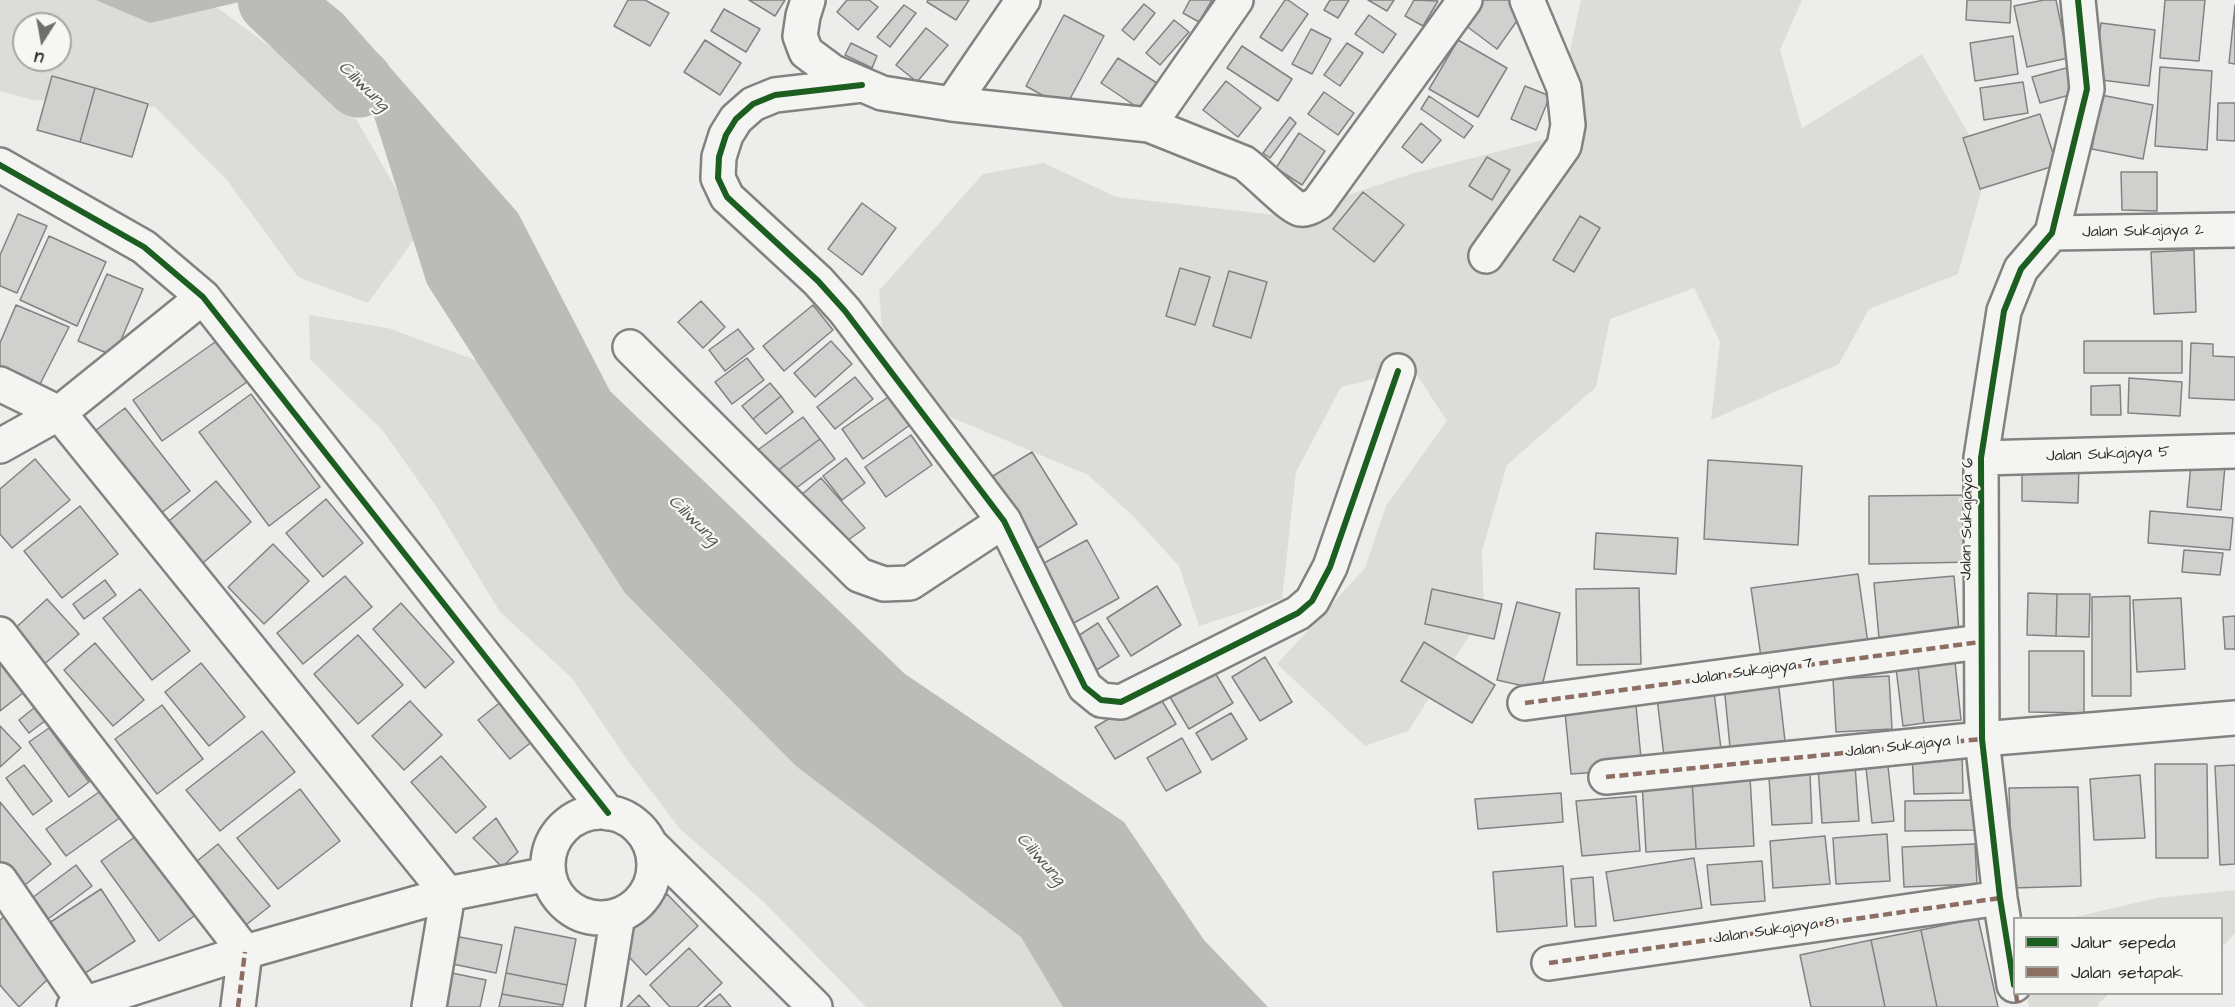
<!DOCTYPE html>
<html>
<head>
<meta charset="utf-8">
<style>
  body { margin:0 }
  #map { position:relative; width:2235px; height:1007px; overflow:hidden; background:#ededeb; font-family:"Architects Daughter",sans-serif }
  canvas { display:block }
  .legend { position:absolute; left:2013px; top:917px; width:210px; height:78px; box-sizing:border-box; background:#f6f6f2; border:2px solid #a5a5a2; margin:0; padding:8px 10px; list-style:none; font-size:18px; color:#2b2b2b }
  .legend li { display:flex; align-items:center; gap:12px; height:30px }
  .legend b { width:30px; border:2px solid #a5a5a2 }
  .north { position:absolute; left:12px; top:12px; width:60px; height:60px; box-sizing:border-box; background:#f6f6f2; border:2px solid #a5a5a2; border-radius:50%; rotate:191deg; font-size:16px; font-weight:700; line-height:24px; text-align:center; color:#2b2b2b }
  .north::after { content:''; display:block; margin:auto; width:21px; height:27px; background:#6f6f6e; clip-path:polygon(50% 0,100% 100%,50% 72%,0 100%) }
</style>
</head>
<body>
<div id="map">
<canvas width="2235" height="1007"></canvas>
<ul class="legend">
<li><b style="height:8px;background:#1b5e20"></b>Jalur sepeda</li>
<li><b style="height:8px;background:#8d6e63"></b>Jalan setapak</li>
</ul>
<div class="north">U</div>
</div>
<script>
const ctx = document.querySelector('canvas').getContext('2d');
ctx.lineJoin = 'round';
function fill(path, color) {
  ctx.fillStyle = color;
  ctx.fill(path, 'evenodd');
}
function stroke(path, color, width, dash) {
  ctx.strokeStyle = color;
  ctx.lineWidth = width;
  ctx.lineCap = dash ? 'butt' : 'round';
  ctx.setLineDash(dash || []);
  ctx.stroke(path);
}
function write(font, color, halo, rows, align = 'center') {
  ctx.font = font + ' "Architects Daughter",sans-serif';
  ctx.lineWidth = 4.5;
  ctx.setLineDash([]);
  ctx.textBaseline = 'middle';
  ctx.strokeStyle = halo;
  ctx.fillStyle = color;
  for (const [text, x, y, turn = 0] of rows) {
    ctx.save();
    ctx.translate(x, y);
    ctx.rotate((+turn || 0) * Math.PI / 180);
    ctx.textAlign = isNaN(turn) ? turn : align;
    if (halo) ctx.strokeText(text, 0, 0);
    ctx.fillText(text, 0, 0);
    ctx.restore();
  }
}
fill(new Path2D(`
  M0 0H169L219 9 347 103 420 231 368 303 298 277 227 180 155 107 32 100 0 91ZM24 24H60V60H24Z
  M1581 0H1802L1780 50 1802 128 1922 54 1988 167 1958 274 1869 309 1839 364 1711 420 1720 342 1694 288 1610 319 1596 387 1507 465 1482 551 1484 613 1408 731 1365 746 1277 664 1365 568 1386 506 1447 421 1413 369 1341 387 1296 472 1282 599 1199 626 1179 566 1133 516 1088 475 946 415 886 374 879 291 983 174 1044 163 1116 197 1285 216 1414 173 1551 138Z
  M309 315 388 328 505 371 1123 1007H866L765 903 680 829 626 758 572 678 500 612 434 503 383 431 310 359Z
  M2235 890V933L2225 944 2222 945V918H2070L2157 898Z
  M2027 994H2109L2099 1003V1007H2029Z`), '#dcdcd9');
fill(new Path2D(`
  M96 0H248L150 23Z
  M322 0H326L343 14 518 213 610 391 905 674 1124 822 1204 940 1268 1007H1063L1021 937 796 766 625 593 427 284 373 113 274 27Z`), '#bbbbb9');
stroke(new Path2D(`
  M272 0 359 83`), '#bbbbb9', 69);
const building = new Path2D(`
  M628 0H645L669 13 650 46 614 26Z
  M749 0H785L775 16Z
  M847 0H869L878 7 858 30 837 12Z
  M928 0H969L956 20 927 2Z
  M1190 0H1212L1199 22 1183 13Z
  M1285 0H1288L1308 14 1282 51 1260 37Z
  M1330 0H1349L1338 18 1324 10Z
  M1368 0H1394L1387 11Z
  M1414 0 1438 1 1423 26 1405 16Z
  M1483 0H1509L1524 11 1497 49 1465 25Z
  M1967 0H2011L2010 23 1966 20Z
  M2044 0H2056L2068 58 2027 67 2014 6Z
  M2165 0H2205L2199 61 2160 58Z
  M1144 4 1155 13 1134 40 1122 30Z
  M904 5 916 13 890 47 877 37Z
  M2235 5V64L2229 63Z
  M724 9 760 29 746 52 711 31Z
  M1064 15 1104 36 1065 108 1026 86Z
  M1369 15 1396 34 1383 53 1355 34Z
  M1174 20 1189 32 1160 65 1146 53Z
  M2101 23 2155 30 2149 86 2094 79Z
  M926 28 948 45 917 82 896 65Z
  M1311 29 1331 39 1312 74 1292 64Z
  M2013 36 2018 74 1975 81 1970 43Z
  M705 40 741 63 720 95 684 72Z
  M1458 40 1507 68 1478 117 1429 89Z
  M851 43 877 56 872 68 845 55Z
  M1347 43 1363 53 1340 86 1324 75Z
  M1242 46 1292 79 1278 101 1227 68Z
  M1118 58 1160 85 1143 111 1101 83Z
  M2074 66 2081 92 2040 103 2032 77Z
  M2160 67 2212 71 2207 150 2155 146Z
  M52 76 95 88 80 142 37 130Z
  M1226 81 1261 108 1238 137 1203 110Z
  M2023 82 2028 113 1984 120 1980 88Z
  M1525 86 1550 96 1536 130 1511 119Z
  M95 88 148 104 132 157 80 142Z
  M1324 92 1354 113 1338 135 1308 114Z
  M2101 95 2153 105 2143 159 2092 149Z
  M1429 96 1473 126 1464 138 1421 109Z
  M2218 103H2235V141L2217 140Z
  M2040 114 2057 165 1980 189 1963 138Z
  M1290 117 1296 123 1270 158 1263 153Z
  M1421 123 1441 140 1422 163 1402 147Z
  M1299 133 1325 151 1302 185 1276 168Z
  M1487 157 1510 170 1492 200 1469 186Z
  M2121 172H2157V211L2122 210Z
  M1363 192 1404 225 1374 262 1333 229Z
  M862 203 896 228 862 275 828 249Z
  M18 214 47 226 17 293 0 286V255Z
  M1580 216 1600 228 1574 272 1553 260Z
  M49 236 106 262 77 326 20 300Z
  M2194 250 2196 312 2154 314 2151 252Z
  M1180 268 1210 277 1195 325 1166 316Z
  M1229 271 1267 282 1251 338 1213 326Z
  M107 274 143 289 114 356 78 341Z
  M701 301 725 327 703 348 678 322Z
  M16 305 69 327 37 390 0 374V343Z
  M813 305 833 330 784 371 763 346Z
  M738 329 754 349 725 371 709 350Z
  M218 340 247 382 162 441 133 400Z
  M831 341 852 364 815 397 794 373Z
  M2084 341H2182V373H2084Z
  M2191 343 2213 344V356L2235 357V400L2189 398Z
  M747 358 764 380 732 404 715 382Z
  M855 377 873 399 835 429 817 407Z
  M2129 378 2182 382 2180 416 2128 413Z
  M770 383 781 396 753 419 742 406Z
  M2120 385 2121 415H2091V386Z
  M894 393 914 422 863 459 842 429Z
  M251 394 320 487 269 526 199 432Z
  M781 396 793 412 766 434 753 419Z
  M125 408 190 491 156 517 91 434Z
  M803 417 820 439 772 475 755 452Z
  M911 435 932 465 886 497 865 467Z
  M820 439 835 459 787 495 772 475Z
  M1032 452 1077 524 1038 548 993 476Z
  M846 458 865 483 842 500 823 476Z
  M35 459 70 500 12 548 0 534V489Z
  M1708 460 1802 466 1798 545 1704 539Z
  M2022 463 2079 464 2078 503 2022 501Z
  M2191 463 2225 466 2221 510 2187 507Z
  M821 478 865 528 837 548 792 503Z
  M216 481 251 522 197 568 162 527Z
  M1974 495 1975 562 1869 564V496Z
  M326 499 363 543 323 577 286 533Z
  M80 506 118 554 62 598 24 551Z
  M2150 511 2233 518 2230 550 2148 543Z
  M1596 533 1678 538 1676 574 1594 569Z
  M1087 540 1119 598 1063 629 1031 570Z
  M273 544 309 581 264 624 228 587Z
  M2184 550 2223 553 2220 575 2182 572Z
  M1858 574 1868 643 1761 657 1751 588Z
  M345 576 372 607 303 664 277 633Z
  M1954 576 1959 631 1879 638 1874 583Z
  M105 580 116 595 84 619 73 604Z
  M1157 586 1181 625 1131 656 1107 618Z
  M1639 588 1641 664 1577 665 1576 589Z
  M140 589 190 651 152 680 103 618Z
  M1432 589 1502 604 1494 639 1425 624Z
  M2028 593 2057 594 2056 636 2027 635Z
  M2057 594H2090L2089 637 2056 636Z
  M2130 596 2131 696H2092V597Z
  M2181 598 2185 669 2137 672 2133 600Z
  M47 599 79 634 41 667 10 633Z
  M1517 602 1560 613 1541 690 1497 680Z
  M401 603 454 662 425 688 373 629Z
  M2235 616V650V649H2225L2223 617Z
  M1098 623 1119 656 1087 676 1067 643Z
  M358 635 403 685 358 724 314 674Z
  M1424 642 1495 685 1472 723 1401 681Z
  M95 643 144 700 113 726 64 670Z
  M2029 651H2084V713L2029 712Z
  M0 656 27 690 0 711Z
  M1265 657 1292 702 1260 721 1232 677Z
  M1208 661 1233 703 1189 729 1164 687Z
  M1955 662 1961 720 1924 723 1918 666Z
  M201 663 245 717 209 746 165 692Z
  M1918 666 1924 723 1903 726 1896 668Z
  M1889 676 1892 729 1836 732 1833 679Z
  M1778 680 1785 741 1730 747 1724 685Z
  M1713 684 1721 749 1664 756 1656 690Z
  M1156 691 1176 724 1115 759 1095 727Z
  M1635 695 1642 769 1571 774 1564 702Z
  M507 697 538 737 510 759 478 720Z
  M410 701 442 735 404 770 372 736Z
  M39 704 50 717 29 733 19 720Z
  M162 705 203 759 157 794 115 739Z
  M1231 713 1247 739 1212 760 1196 733Z
  M0 726 21 748 0 767Z
  M49 728 89 782 69 797 29 742Z
  M262 731 295 772 220 831 186 790Z
  M1182 738 1201 772 1166 791 1147 758Z
  M1962 752 1963 793 1914 794 1912 753Z
  M441 756 486 807 456 833 411 782Z
  M2155 764H2207L2208 858H2156Z
  M24 765 52 801 33 815 6 778Z
  M1855 765 1859 821 1822 823 1818 767Z
  M2235 765V864L2220 865 2215 766Z
  M1888 766 1894 821 1872 823 1866 768Z
  M1810 774 1812 823 1772 825 1769 777Z
  M2140 775 2145 838 2094 840 2090 779Z
  M1750 777 1754 846 1696 849 1692 780Z
  M1692 780 1696 849 1646 852 1642 782Z
  M2078 787 2081 886 2012 888 2009 788Z
  M300 789 340 841 278 889 237 838Z
  M102 790 121 817 66 856 46 829Z
  M1561 793 1563 822 1478 829 1475 799Z
  M1636 796 1640 851 1582 856 1576 801Z
  M1974 800V830L1905 831V801Z
  M0 802 51 864 20 889 0 864Z
  M496 818 518 852 502 867 473 838Z
  M139 834 197 914 159 941 101 861Z
  M1887 834 1890 881 1836 884 1833 838Z
  M1825 836 1830 884 1773 888 1770 841Z
  M218 844 270 906 242 928 191 866Z
  M1975 844 1977 884 1904 887 1902 847Z
  M1694 858 1702 908 1614 921 1606 872Z
  M1762 861 1765 901 1711 905 1707 865Z
  M76 865 92 886 48 919 32 898Z
  M1563 866 1567 926 1497 932 1493 872Z
  M1593 877 1596 926 1575 927 1571 879Z
  M101 889 135 941 79 977 46 925Z
  M667 894 698 926 646 975 615 942Z
  M7 914 50 977 19 1007 0 985V920Z
  M1978 918 1998 1007H1937L1921 930Z
  M515 927 576 939 567 985 506 973Z
  M1921 930 1937 1007H1885L1871 940Z
  M449 935 502 945 496 973 443 962Z
  M1871 940 1885 1007H1811L1800 955Z
  M689 948 722 983 697 1007H670L650 985Z
  M442 971 486 980 480 1007H434Z
  M506 973 567 985 563 1005 502 994Z
  M502 994 563 1005 562 1007H499Z
  M720 994 731 1007H704Z
  M639 995 650 1007H627Z`);
fill(building, '#d0d0cf');
stroke(building, '#828281', 1.5);
const minor = new Path2D(`
  M808 0 803 16 800 36 806 52 833 72 882 93 952 104 1149 125 1244 163C1256 171 1290 207 1300 209 1307 210 1313 206 1318 203L1465 0
  M862 85 775 95 753 104 736 119 726 135 719 157 718 178 727 197 818 281 845 311 1004 521 1085 687 1101 700 1121 702 1298 613 1312 601 1330 567 1398 371
  M952 104 1023 0
  M1149 125 1236 0
  M0 165 144 247 203 297 608 813
  M2052 233 2235 230
  M1486 256 1564 146 1568 125 1564 88 1527 0
  M630 347 859 575 884 584 910 583 1004 521
  M0 384 59 413 448 894 429 1007
  M0 446 59 413 203 297
  M1981 458 2235 451
  M0 634 245 952 238 1007
  M1525 703 1980 642
  M1606 777 1982 739 2235 718
  M548 865a53 53 0 1 1 106 0a53 53 0 1 1-106 0Z
  M650 844 815 1007
  M0 880 85 1004
  M1549 963 2000 898
  M2014 985 2000 898 1982 739 1981 458 2004 311 2021 269 2052 233 2087 89 2078 0
  M74 1007 245 952 448 894 548 874
  M603 1007 618 915`);
stroke(minor, '#828281', 38);
stroke(minor, '#f4f4f2', 33);
stroke(new Path2D(`
  M1525 703 1980 642
  M1606 777 1982 739
  M1549 963 2000 898
  M2016 994 2018 1007
  M238 1007 245 952`), '#8d6e63', 4.5, [9, 4.5]);
stroke(new Path2D(`
  M862 85 775 95 753 104 736 119 726 135 719 157 718 178 727 197 818 281 845 311 1004 521 1085 687 1101 700 1121 702 1298 613 1312 601 1330 567 1398 371
  M0 165 144 247 203 297 608 813
  M2014 985 2000 898 1982 739 1981 458 2004 311 2021 269 2052 233 2087 89 2078 0`), '#1b5e20', 6);
write('16px', '#2b2b2b', '#f6f6f2', [
  ["Jalan Sukajaya 2",2143,232,-1],
  ["Jalan Sukajaya 5",2108,455,-2],
  ["Jalan Sukajaya 6",1968,519,-89],
  ["Jalan Sukajaya 7",1752,672,-8],
  ["Jalan Sukajaya 1",1902,747,-6],
  ["Jalan Sukajaya 8",1774,931,-8]
]);
write('italic 18px', '#565655', '#f6f6f2', [
  ["Ciliwung",363,87,44],
  ["Ciliwung",693,521,44],
  ["Ciliwung",1040,860,48]
]);
</script>
</body>
</html>
